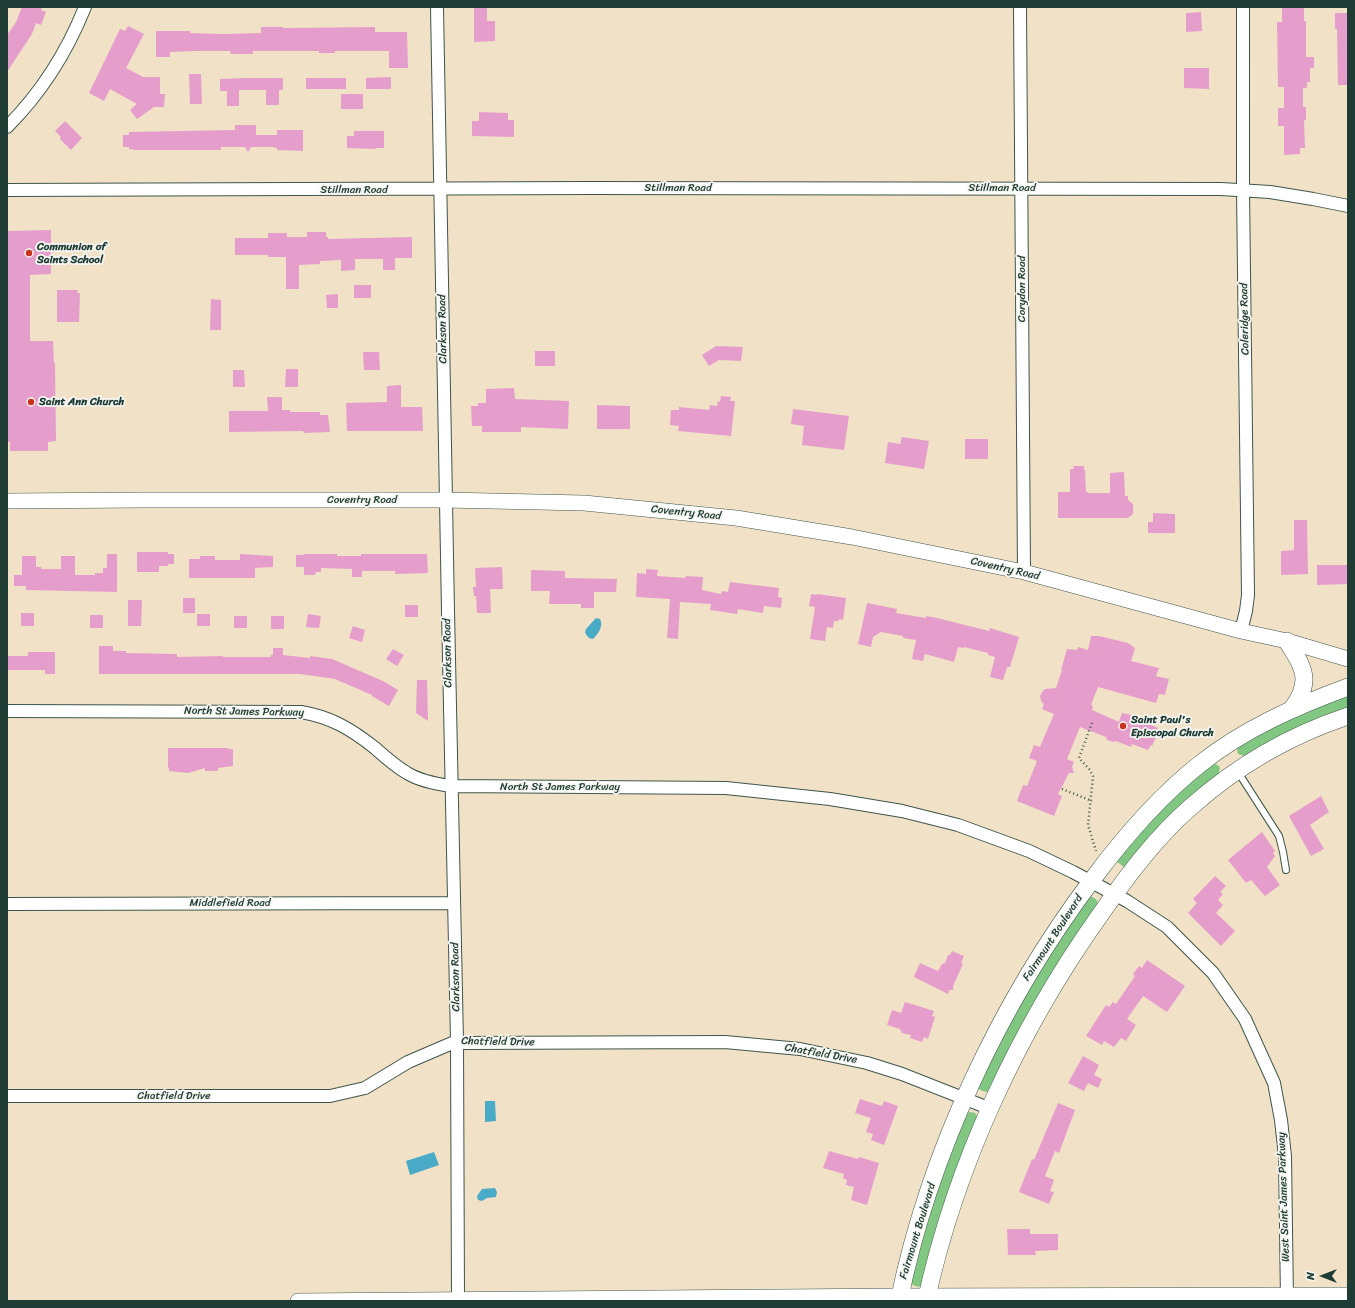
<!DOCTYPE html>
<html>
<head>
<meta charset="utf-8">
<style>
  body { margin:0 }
  #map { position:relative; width:1355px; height:1308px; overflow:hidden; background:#f1e1c6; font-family:Sriracha,sans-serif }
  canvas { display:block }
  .frame { position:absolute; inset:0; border:8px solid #1f3d34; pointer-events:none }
  .north { position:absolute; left:1303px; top:1256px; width:40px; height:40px; -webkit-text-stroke:3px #f6f6f2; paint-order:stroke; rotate:270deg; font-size:11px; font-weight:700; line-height:16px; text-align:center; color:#1f3d34 }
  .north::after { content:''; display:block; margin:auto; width:14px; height:18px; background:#1f3d34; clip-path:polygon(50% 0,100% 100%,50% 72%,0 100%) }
</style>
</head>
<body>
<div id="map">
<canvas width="1355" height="1308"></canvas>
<div class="frame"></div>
<div class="north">N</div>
</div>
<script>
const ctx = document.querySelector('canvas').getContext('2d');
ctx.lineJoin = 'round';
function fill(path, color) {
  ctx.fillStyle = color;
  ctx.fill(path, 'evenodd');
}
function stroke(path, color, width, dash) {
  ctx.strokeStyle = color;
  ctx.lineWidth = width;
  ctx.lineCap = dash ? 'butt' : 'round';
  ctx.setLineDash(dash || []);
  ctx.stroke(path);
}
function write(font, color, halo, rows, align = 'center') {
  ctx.font = font + ' Sriracha,sans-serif';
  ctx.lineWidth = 3.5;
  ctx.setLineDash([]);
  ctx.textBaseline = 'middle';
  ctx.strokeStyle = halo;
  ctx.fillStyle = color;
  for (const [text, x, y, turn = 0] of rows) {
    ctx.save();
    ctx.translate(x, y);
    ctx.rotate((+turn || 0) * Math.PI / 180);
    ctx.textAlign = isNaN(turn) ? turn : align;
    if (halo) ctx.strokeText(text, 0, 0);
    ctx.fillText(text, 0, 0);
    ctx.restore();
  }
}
fill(new Path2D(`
  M1348 695V709L1245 756 1238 754 1237 750 1239 746 1259 733Z
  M1216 764 1220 767 1218 776 1125 868 1115 860 1175 793 1211 765Z
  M1090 896 1096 899 1098 903 1097 907 991 1089 987 1092 982 1091 979 1089V1085L1034 977Z
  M970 1112 975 1113 978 1117 924 1283 919 1287 913 1285 910 1283 921 1237 965 1114Z`), '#81c781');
fill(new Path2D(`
  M596 618 600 619C604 626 598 634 593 639L589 638 585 633 586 629Z
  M485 1101H495L496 1121 485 1122Z
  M434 1152 439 1165 410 1175 406 1161Z
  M495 1188 497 1192 496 1197 487 1198 482 1201 478 1200 477 1196 482 1189Z`), '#4aabc9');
fill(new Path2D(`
  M22 7H42L41 10 46 12 41 25 36 23 32 34 7 72V35L16 22Z
  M474 7H487V21H495V41L474 42Z
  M1282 7H1304V21H1306V57H1314V68H1310V82H1307V88H1303V107H1306V120H1304L1305 148H1300V154L1284 155V126H1278V108H1284V87H1278L1277 22H1282Z
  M1201 12 1202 31 1186 32V13Z
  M1335 13H1348V85H1338L1337 29H1335Z
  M128 26 144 34 126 68 143 77H160V94H165L164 107H154L137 119 130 110 137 104 110 89 104 101 89 93 120 29 125 31Z
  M261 27H283V28L375 27V32H407L408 68H389V51H335V53H319V51H253V54H231L230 51H195L170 52V57H156V31H190V33L223 34 261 33Z
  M1184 68H1209V89L1184 88Z
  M189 74H201L202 104H190Z
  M391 77V89H366V78Z
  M247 78H283V90H279V105H266V90H239V106H227V91H220V79Z
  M306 78H346V89H306Z
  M341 94H363V109H341Z
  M479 112 508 113V120H514V137L472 136V121H479Z
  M65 121 82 138 71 150 60 139 61 137 55 131Z
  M235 125H256V135H277V130H303V151L277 150V148L272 147H251L248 152 245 147H221V150H135L129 149V147H123V135H129V132L235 130Z
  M354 131H384V148H376V149L347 148V136H354Z
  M51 230V274L30 275V341H53L54 363H55L56 441 48 442V451H10V442H7V231Z
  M307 232H326V237H328V239L412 237V258H395V270H383V259H355V270L341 271V260L320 261V264L299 265V289H286V257H268V255H235V238H268V233H287V237H307Z
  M354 285H371V298H354Z
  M57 290H78L77 293H80L79 322H57Z
  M338 294V308H327L326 295Z
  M211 299 221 300V330H210Z
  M716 346 743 347 741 361 719 360 709 366 702 355Z
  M535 351H555V366H535Z
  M363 352H379L380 370H364Z
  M286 369H298V387H285Z
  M233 370H244L245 387H233Z
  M401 385V407H422L423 431H347L346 403 387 402V386Z
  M514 388 515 399 569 401 568 429 521 427V432H482V426H472L471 406H478V403H486V389Z
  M721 396 731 397 730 401H735L731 436 678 431 679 426 670 425 671 410H679V407L709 410 710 405 717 406 718 401 720 402Z
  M267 397H282V410H290V412H320V415H328L330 432 304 433 303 431 229 432V411H268Z
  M597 405 630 406V429H597Z
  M793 409 849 416 844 450 802 445 804 426 791 424Z
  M902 437 929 441 924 469 885 463 888 442 900 444Z
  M965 439H988V459H965Z
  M1073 466H1084V470H1085L1086 492H1088V493H1110V473L1124 472 1125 496H1128V500L1133 504V514L1128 518H1058V492H1070V469H1074Z
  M1153 513 1175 514V533H1148V522H1153Z
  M1294 520H1307L1308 574 1281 575V551L1294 550Z
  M137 552H168V554H174V564H168V566H159V572H137Z
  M107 554H117V592L26 590V586H14V575H22V556H36V567H41V569H61V556H75V575H95V573H103V568H107Z
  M240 554 273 556V567L255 568V578H189V559H200V556H215V560H240Z
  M304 554H337V556H361V554H427L428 573 395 574V571H362V577H352V569L321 568V572H316L315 575H304V567H296V555H304Z
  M1317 565H1348V584L1317 585Z
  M502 567 503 589H490L491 613H477L476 596H474L473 587H476L475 568Z
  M646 569 658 570 657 576 685 578 686 576 703 577 702 590 721 594 722 591 728 592 730 582 779 588 778 597 782 598 781 608 764 606 763 613 738 609 737 614 710 610 711 604 680 602 678 639 667 638 670 599 636 597 637 573 646 574Z
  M531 570 565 571V578L617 579 616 592H594V608H581V604H549L550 591H531Z
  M811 594 817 595V594L846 598 843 620 839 619V621H834L833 628 827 627 825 641 810 639 815 607 809 606Z
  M183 598H195V613H183Z
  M128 600H142L141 626H128Z
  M867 603 897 609 896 613 926 618V616L937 618 989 631 990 628 1019 637 1010 667H1007L1003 680 990 677 995 657 988 655V653L964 647 963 648 958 647 954 662 925 654 923 661 912 659 916 640 903 638V636L881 632 873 637 871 647 858 644Z
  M405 605H418V617H405Z
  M21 613H34V626H21Z
  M197 614H210V626H197Z
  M308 614 321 616 319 628 306 627Z
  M90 615H103V628H90Z
  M234 616H247V628H234Z
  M271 616H284V629H271Z
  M353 626 365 630 362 642 349 638Z
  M1091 636H1099L1128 643 1135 648 1131 661 1159 668 1156 676 1169 679 1165 695 1159 694 1156 703 1098 687 1091 705 1093 706 1092 710 1119 722 1122 713 1150 719 1149 724 1158 728 1155 735H1157L1152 746 1151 745 1148 750 1132 744 1131 747 1116 741 1114 742 1107 740 1106 737 1080 727 1067 759 1074 762 1072 767 1074 773H1069L1058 794 1062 796 1054 816 1017 801 1023 785 1027 786 1037 761 1029 758 1034 745 1040 747 1054 714 1042 709 1044 704 1041 701 1040 696 1042 692 1045 689 1056 688 1062 670H1061L1067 649 1077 650 1078 647 1088 650Z
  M99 646H113V651H126V653L177 654V657L223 656V657H271V655H273V648H283V655L310 658V656L332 659 383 681 398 690 389 706 372 696V695L335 679 300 674H99Z
  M393 649 404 655 397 666 386 659Z
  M28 652H55V674H45V670H7V656H28Z
  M417 680H427L428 721 416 713Z
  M168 748H228V749H233V766L218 768V771H205V768L188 773 169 771V768L168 767Z
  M1321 796 1329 812 1310 825 1324 849 1311 856 1289 816Z
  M1262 832 1275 851 1273 853 1275 856 1267 867 1280 885 1265 896 1251 880 1246 883 1228 860Z
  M1215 876 1226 886 1220 892 1223 894 1218 900 1223 905 1216 913 1235 931 1221 946 1188 913 1197 903 1193 899Z
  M952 951 964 956 961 963 963 964 953 986V990H949L948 994 914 977 915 974 920 963 938 971 942 964 945 963 948 955H950Z
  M1147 960 1185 986 1167 1012 1143 996 1127 1019 1136 1025 1126 1041 1121 1038 1114 1047 1104 1041 1102 1045 1086 1036 1106 1005 1109 1007 1113 1002 1116 1004 1135 976 1133 974 1139 966 1142 968Z
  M905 1002 934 1011 932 1016 935 1017 928 1039 924 1037 922 1042 910 1038 911 1035 902 1033 900 1029 887 1025 892 1010 901 1013Z
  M1083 1056 1099 1065 1094 1075 1102 1079 1098 1088 1088 1083 1084 1091 1068 1083Z
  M860 1099 882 1106 884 1101 898 1106 884 1145 871 1140 873 1134 866 1132 871 1118 855 1113Z
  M1058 1103 1075 1110 1059 1153 1055 1151 1045 1176 1054 1180 1050 1191 1054 1192 1049 1204 1019 1192 1032 1159 1034 1160Z
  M829 1151 858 1159 859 1157 879 1163 867 1205 851 1200 854 1187 846 1185 847 1180 843 1178 844 1174 823 1168Z
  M1007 1229H1030V1234H1058V1250L1035 1251 1036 1255H1008Z`), '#e59ecc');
const service = new Path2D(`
  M1238 772 1279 836 1283 852 1286 870`);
const minor = new Path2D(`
  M437 7 448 611 457 1041 458 1300
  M1020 7 1024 572
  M7 127C42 92 67 52 85 7
  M7 190 588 188 1221 189 1270 192 1313 199 1348 206
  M1241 631 1246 611 1248 595 1243 190V7
  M7 711 301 712C331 717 351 729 375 748 385 757 395 766 407 773 420 781 436 784 451 786L726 788 830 799 902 811 958 825 1029 851 1073 872 1127 901 1167 927 1213 973 1245 1019 1274 1083 1281 1120 1285 1156 1287 1301
  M7 904 454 903
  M7 1096H330L365 1088 408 1062 457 1041 461 1043 725 1042 800 1049 867 1063 902 1074 991 1109`);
const tertiary = new Path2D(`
  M7 501 143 500H445L584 503 736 518 852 537 1024 572 1241 631 1287 641 1348 659
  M298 1301 900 1296 1348 1295`);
const secondary = new Path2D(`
  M1287 641C1304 668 1313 682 1291 710
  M899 1301C929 1153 1001 1001 1092 880 1124 837 1158 797 1200 764 1244 729 1296 706 1348 687
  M926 1301C956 1164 1019 1029 1100 915 1127 876 1156 837 1192 806 1237 766 1291 735 1348 716`);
stroke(service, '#3e564a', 8);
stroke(minor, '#3e564a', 14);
stroke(tertiary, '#3e564a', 16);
stroke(secondary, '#3e564a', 18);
stroke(new Path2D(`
  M1092 723 1079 758 1089 769 1093 776 1088 825 1096 851
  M1062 789 1092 801`), '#3e564a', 2.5, [1, 3]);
stroke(service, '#fff', 6);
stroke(minor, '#fff', 12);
stroke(tertiary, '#fff', 15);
stroke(secondary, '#fff', 17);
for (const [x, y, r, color] of [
  [29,253,4,"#c8321e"],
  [31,402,4,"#c8321e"],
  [1123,726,4,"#c8321e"]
]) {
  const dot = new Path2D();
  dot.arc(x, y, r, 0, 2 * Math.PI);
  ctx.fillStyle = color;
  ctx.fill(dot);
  stroke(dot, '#f6f6f2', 1.5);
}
write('11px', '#1f3d34', '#f6f6f2', [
  ["Stillman Road",678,188],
  ["Stillman Road",1002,188],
  ["Stillman Road",354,190],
  ["Corydon Road",1022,289,-90],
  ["Coleridge Road",1245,319,-91],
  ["Clarkson Road",443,329,-91],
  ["Coventry Road",362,500],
  ["Coventry Road",686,513,6],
  ["Coventry Road",1005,569,13],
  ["Clarkson Road",448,653,-91],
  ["North St James Parkway",244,712,1],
  ["North St James Parkway",560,787],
  ["Middlefield Road",230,903],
  ["Fairmount Boulevard",1053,938,-57],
  ["Clarkson Road",456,977,-91],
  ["Chatfield Drive",498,1042,1],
  ["Chatfield Drive",821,1054,10],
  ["Chatfield Drive",174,1096],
  ["West Saint James Parkway",1284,1197,-92],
  ["Fairmount Boulevard",918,1231,-73]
]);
write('bold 11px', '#1f3d34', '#f6f6f2', [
  ["Communion of",37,247],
  ["Saints School",37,260],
  ["Saint Ann Church",39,402],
  ["Saint Paul's",1131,720],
  ["Episcopal Church",1131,733]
], 'left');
</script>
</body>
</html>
